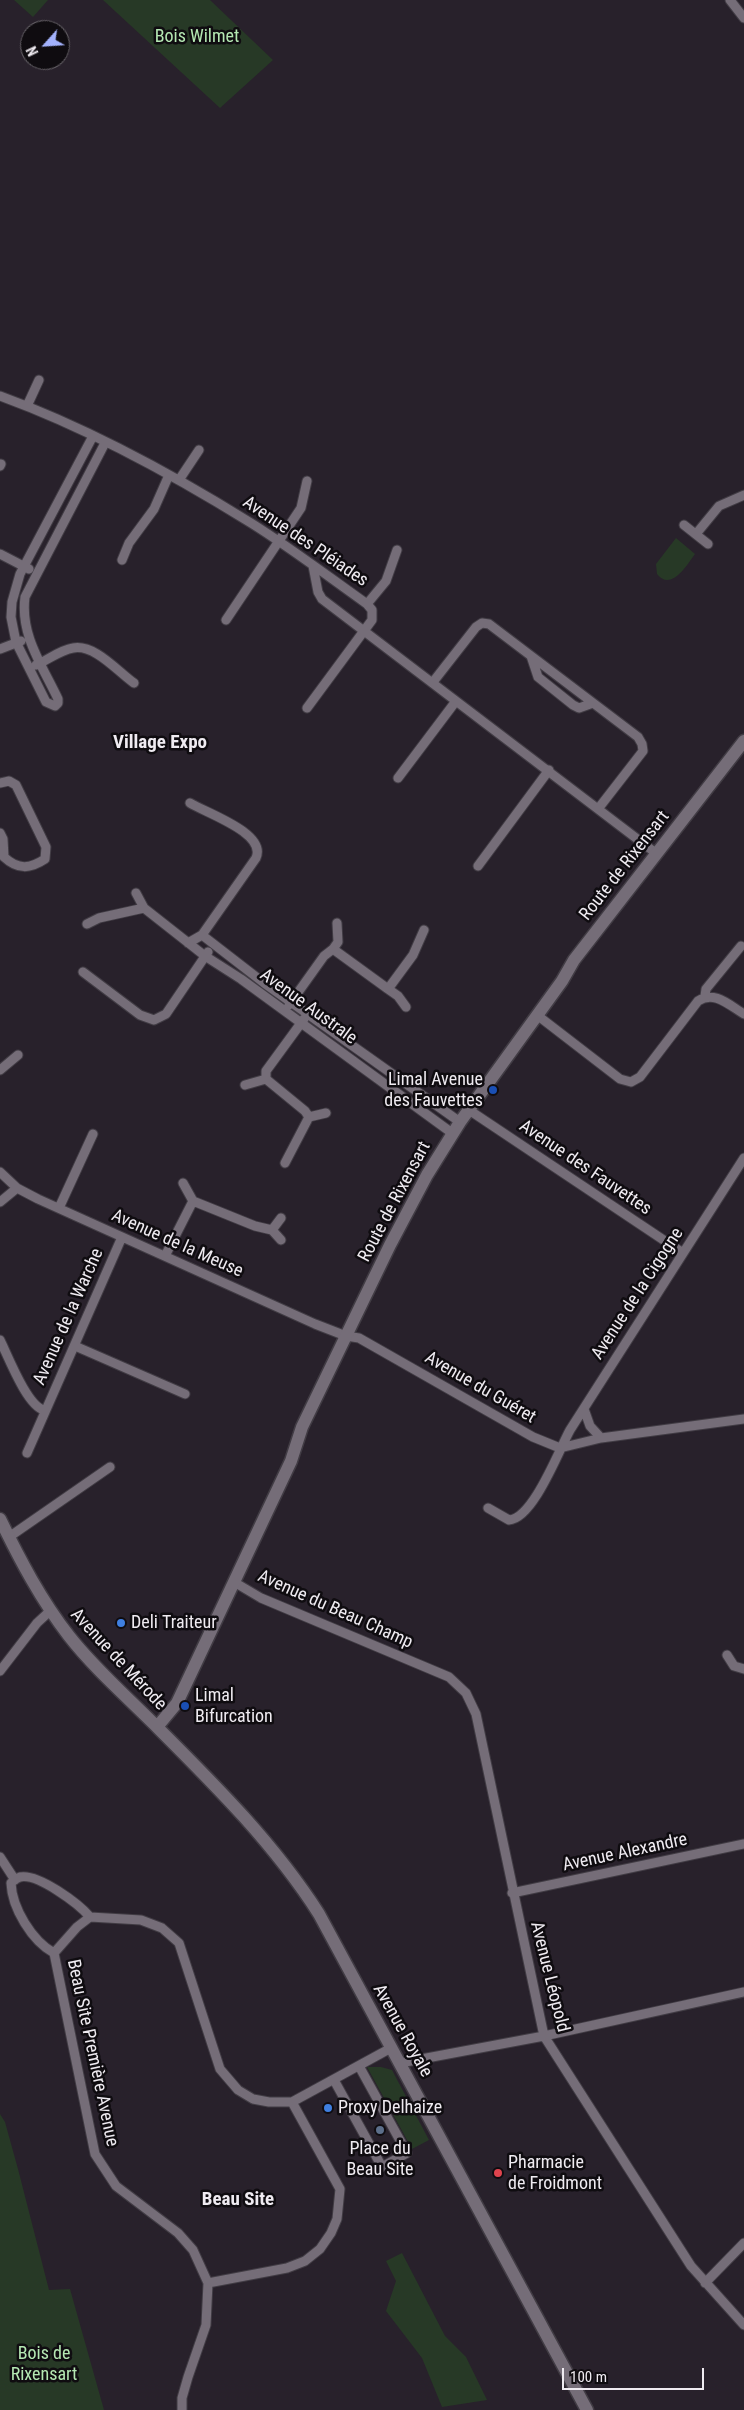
<!DOCTYPE html>
<html>
<head>
<meta charset="utf-8">
<style>
  body { margin:0 }
  #map { position:relative; width:744px; height:2410px; overflow:hidden; background:#28212b; font-family:"Roboto Condensed",sans-serif }
  canvas { display:block }
  .north { position:absolute; left:20px; top:20px; width:50px; height:50px; box-sizing:border-box; background:#0f0c10; border:1px solid #69656a; border-radius:50%; rotate:244deg; font-size:14px; font-weight:700; line-height:20px; text-align:center; color:#efebf1 }
  .north::after { content:''; display:block; margin:auto; width:18px; height:22px; background:#a3b2fd; clip-path:polygon(50% 0,100% 100%,50% 72%,0 100%) }
  .scale { position:absolute; left:562px; top:2368px; width:142px; height:22px; box-sizing:border-box; border:2px solid #efebf1; border-top:0; padding-left:6px; font-size:15px; line-height:18px; white-space:nowrap; color:#efebf1; -webkit-text-stroke:4px #0f0c10; paint-order:stroke }
</style>
</head>
<body>
<div id="map">
<canvas width="744" height="2410"></canvas>
<div class="north">N</div>
<div class="scale">100 m</div>
</div>
<script>
const ctx = document.querySelector('canvas').getContext('2d');
ctx.lineJoin = 'round';
function fill(path, color) {
  ctx.fillStyle = color;
  ctx.fill(path, 'evenodd');
}
function stroke(path, color, width, dash) {
  ctx.strokeStyle = color;
  ctx.lineWidth = width;
  ctx.lineCap = dash ? 'butt' : 'round';
  ctx.setLineDash(dash || []);
  ctx.stroke(path);
}
function write(font, color, halo, rows, align = 'center') {
  ctx.font = font + ' "Roboto Condensed",sans-serif';
  ctx.lineWidth = 5;
  ctx.setLineDash([]);
  ctx.textBaseline = 'middle';
  ctx.strokeStyle = halo;
  ctx.fillStyle = color;
  for (const [text, x, y, turn = 0] of rows) {
    ctx.save();
    ctx.translate(x, y);
    ctx.rotate((+turn || 0) * Math.PI / 180);
    ctx.textAlign = isNaN(turn) ? turn : align;
    if (halo) ctx.strokeText(text, 0, 0);
    ctx.fillText(text, 0, 0);
    ctx.restore();
  }
}
fill(new Path2D(`
  M14 0H48L33 17Z
  M103 0H210L273 60 220 108Z
  M676 538 695 554C687 565 671 592 657 574L656 564Z
  M381 2067 392 2070 429 2140 412 2149 367 2067Z
  M0 2114 5 2122 18 2169 49 2290 70 2289 104 2410H0Z
  M402 2253 445 2336 466 2357 487 2400 442 2407 422 2358 386 2311 396 2281 386 2261Z`), '#273926');
const street = new Path2D(`
  M730 0 744 18
  M0 396C88 428 172 474 251 523 291 548 329 577 367 604L372 610V620L307 708
  M27 406 39 380
  M93 436 20 574 12 602 11 617 16 642 46 702 55 706 58 703V699C42 665 20 635 25 597L105 443
  M0 466 1 464
  M179 480 199 450
  M684 525 708 544
  M696 534 719 506 744 495
  M0 554 29 569
  M122 560 129 543 154 509 169 475
  M313 566 318 592 322 599 657 854
  M367 604 386 581 397 550
  M226 620 301 508 307 481
  M0 649 21 641
  M531 656 538 677 573 705 579 708 593 703
  M36 665C48 660 60 650 73 648 95 644 117 671 134 683
  M433 682 476 627 482 623 489 624 638 737 642 744 643 751 598 809
  M398 778 456 701
  M0 783 9 781 16 785 46 847 45 859C30 869 18 870 4 857L3 839 0 833
  M478 866 549 770
  M136 893 144 908
  M87 924 99 918 144 908 205 956 241 979 452 1133
  M202 935 264 983 460 1122
  M188 943 202 935 256 858C267 833 206 813 190 803
  M333 949 338 942 337 923
  M83 972 140 1015 154 1020 166 1014 208 952
  M388 989 398 996 406 1007
  M705 996 706 989 741 946
  M289 1005 324 956 333 949 388 989 413 955 424 930
  M537 1015 620 1079 631 1082 640 1077 698 1001C714 990 729 1005 744 1014
  M0 1070 18 1055
  M266 1079 305 1111 309 1117 285 1163
  M245 1085 266 1079V1071L304 1019
  M469 1110 683 1253
  M309 1117 326 1113
  M0 1172 17 1188 38 1199 315 1324 346 1336 359 1338 533 1437 560 1448 601 1438 744 1419
  M183 1183 193 1201
  M0 1202 17 1188
  M59 1208 93 1134
  M272 1230 281 1218
  M165 1256 193 1201 255 1226 272 1230 281 1240
  M0 1340C8 1356 27 1406 44 1410
  M75 1346 185 1394
  M584 1409 590 1426 601 1438
  M27 1453 122 1237
  M488 1508 509 1520C533 1519 559 1450 570 1430L744 1158
  M9 1537 110 1467
  M234 1582 261 1598 449 1677 466 1693 476 1714 544 2036 691 2266 744 2325
  M727 1655 734 1666 744 1669
  M0 1671 37 1623 50 1611
  M0 1857 15 1880
  M512 1893 744 1844
  M90 1917 141 1920 162 1928 179 1943 220 2069 238 2090 253 2099 269 2102H292L391 2048
  M54 1953 95 2154 116 2186 178 2233 193 2250 208 2283 206 2325 188 2377 182 2398V2410
  M54 1953C32 1941 12 1908 11 1883 13 1881 17 1878 20 1877 38 1873 79 1904 90 1917
  M54 1953 77 1927 90 1917
  M400 2063 544 2036 744 1992
  M334 2080 382 2167 407 2153 359 2066
  M208 2283 287 2268 305 2261 320 2249 331 2233 337 2219 340 2189 292 2102
  M705 2283 744 2243`);
const secondary = new Path2D(`
  M0 1519C20 1560 41 1600 69 1636 94 1668 125 1695 153 1723 213 1783 273 1842 319 1914L587 2410
  M157 1727 177 1703 291 1461 302 1427 390 1245 427 1175 460 1122 562 981 574 960 744 741`);
stroke(street, '#413c44', 11);
stroke(secondary, '#413c44', 15);
stroke(street, '#756d78', 9);
stroke(secondary, '#756d78', 12);
for (const [x, y, r, color] of [
  [493,1090,5,"#1a4fb4"],
  [121,1623,5,"#3f7fe0"],
  [185,1706,5,"#1a4fb4"],
  [328,2108,5,"#3f7fe0"],
  [380,2130,5,"#5c6f8a"],
  [498,2173,5,"#e0444e"]
]) {
  const dot = new Path2D();
  dot.arc(x, y, r, 0, 2 * Math.PI);
  ctx.fillStyle = color;
  ctx.fill(dot);
  stroke(dot, '#0f0c10', 2);
}
write('18px', '#b5e8b3', '#0f0c10', [
  ["Bois Wilmet",197,37],
  ["Bois de",44,2354],
  ["Rixensart",44,2375]
]);
write('18px', '#efebf1', '#0f0c10', [
  ["Avenue des Pléiades",305,542,34],
  ["Route de Rixensart",625,866,-52],
  ["Avenue Australe",308,1007,36],
  ["Avenue des Fauvettes",585,1168,34],
  ["Route de Rixensart",395,1202,-62],
  ["Avenue de la Meuse",177,1244,24],
  ["Avenue de la Cigogne",638,1294,-57],
  ["Avenue de la Warche",69,1317,-66],
  ["Avenue du Guéret",480,1388,30],
  ["Avenue du Beau Champ",335,1610,24],
  ["Avenue de Mérode",118,1660,47],
  ["Avenue Alexandre",625,1853,-12],
  ["Avenue Léopold",549,1977,76],
  ["Avenue Royale",402,2031,61],
  ["Beau Site Première Avenue",92,2053,78]
]);
write('18px', '#efebf1', '#0f0c10', [
  ["Limal Avenue",483,1080,"right"],
  ["des Fauvettes",483,1101,"right"],
  ["Deli Traiteur",131,1623],
  ["Limal",195,1696],
  ["Bifurcation",195,1717],
  ["Proxy Delhaize",338,2108],
  ["Place du",380,2149,"center"],
  ["Beau Site",380,2170,"center"],
  ["Pharmacie",508,2163],
  ["de Froidmont",508,2184]
], 'left');
write('bold 19px', '#efebf1', '#0f0c10', [
  ["Village Expo",160,743],
  ["Beau Site",238,2200]
]);
</script>
</body>
</html>
